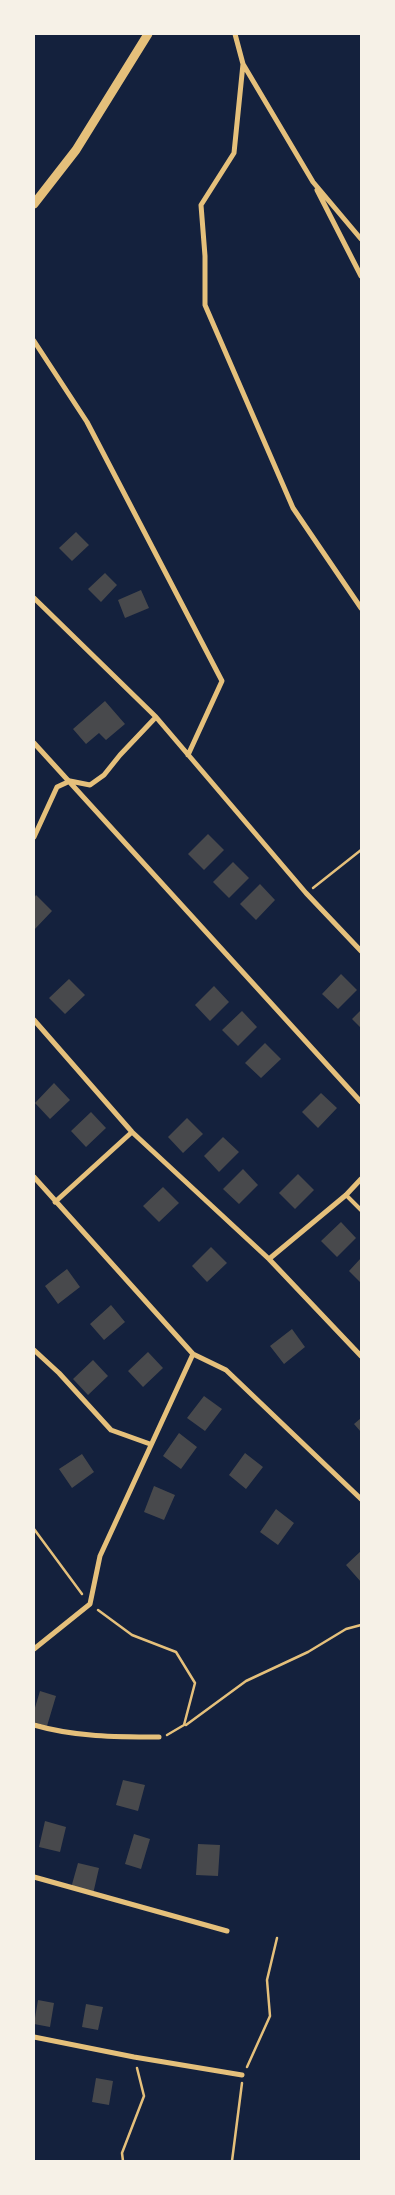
<!DOCTYPE html>
<html>
<head>
<meta charset="utf-8">
<style>
  body { margin:0 }
  #map { position:relative; width:395px; height:2195px; overflow:hidden; background:#14213d; font-family:Karla,sans-serif }
  canvas { display:block }
  .frame { position:absolute; inset:0; border:35px solid #f6f1e7; pointer-events:none }
</style>
</head>
<body>
<div id="map">
<canvas width="395" height="2195"></canvas>
<div class="frame"></div>
</div>
<script>
const ctx = document.querySelector('canvas').getContext('2d');
ctx.lineJoin = 'round';
function fill(path, color) {
  ctx.fillStyle = color;
  ctx.fill(path, 'evenodd');
}
function stroke(path, color, width, dash) {
  ctx.strokeStyle = color;
  ctx.lineWidth = width;
  ctx.lineCap = dash ? 'butt' : 'round';
  ctx.setLineDash(dash || []);
  ctx.stroke(path);
}
fill(new Path2D(`
  M76 532 89 545 72 561 59 548Z
  M105 573 117 585 101 602 88 589Z
  M141 590 149 608 125 618 118 600Z
  M105 701 125 724 106 740 99 733 86 744 73 729Z
  M208 834 224 850 204 870 188 854Z
  M233 862 249 878 229 898 213 882Z
  M260 884 275 900 256 920 240 904Z
  M36 895 52 911 34 930V898Z
  M341 974 357 990 338 1009 322 994Z
  M69 979 85 995 65 1014 49 998Z
  M214 986 229 1002 210 1021 195 1005Z
  M361 1010V1028L352 1019Z
  M242 1011 257 1027 238 1046 222 1030Z
  M265 1043 281 1059 261 1078 245 1063Z
  M54 1083 70 1100 50 1119 35 1103Z
  M321 1093 337 1108 318 1128 302 1112Z
  M91 1112 106 1128 86 1147 71 1131Z
  M187 1118 203 1134 183 1153 168 1137Z
  M223 1137 239 1152 219 1172 204 1156Z
  M243 1169 258 1185 239 1204 223 1189Z
  M298 1174 314 1190 295 1209 279 1193Z
  M163 1187 179 1203 159 1222 143 1206Z
  M341 1222 356 1238 337 1257 321 1241Z
  M211 1247 227 1263 207 1282 192 1266Z
  M361 1258V1283L349 1271Z
  M67 1269 80 1287 58 1304 45 1286Z
  M111 1305 125 1322 104 1340 90 1324Z
  M292 1329 305 1347 284 1364 270 1346Z
  M148 1352 163 1368 143 1387 128 1371Z
  M93 1360 108 1376 88 1395 73 1379Z
  M204 1396 222 1409 205 1431 187 1418Z
  M361 1418V1432L354 1424Z
  M179 1433 197 1447 181 1469 163 1456Z
  M245 1453 263 1467 246 1489 229 1475Z
  M82 1454 94 1472 72 1488 59 1469Z
  M154 1486 175 1495 164 1520 144 1512Z
  M276 1509 294 1523 278 1545 260 1532Z
  M361 1551V1582L346 1565Z
  M40 1691 56 1696 47 1726 34 1722V1711Z
  M123 1780 145 1785 138 1811 116 1805Z
  M45 1821 66 1827 60 1852 39 1847Z
  M134 1834 150 1839 141 1869 125 1864Z
  M198 1844 220 1845 218 1876 196 1875Z
  M78 1863 99 1868 93 1894 71 1888Z
  M38 2000 54 2003 50 2027 34 2024Z
  M86 2004 103 2007 98 2030 82 2027Z
  M96 2078 113 2081 109 2105 92 2102Z`), '#48494c');
stroke(new Path2D(`
  M313 888 361 850
  M34 1529 82 1594
  M98 1610 132 1635 176 1652 195 1683 184 1725 167 1735
  M186 1725 246 1681 308 1652 346 1629 361 1625
  M247 2067 270 2016 267 1980 277 1938
  M123 2161 122 2153 144 2096 137 2068
  M232 2161 242 2083`), '#e5c07b', 2.5);
stroke(new Path2D(`
  M346 1195 361 1210`), '#e5c07b', 4);
stroke(new Path2D(`
  M235 34 243 64 313 182 361 239
  M243 64 234 153 201 205 205 256V305L293 508 361 608
  M317 190 361 276
  M34 341 87 422 222 681 188 755
  M34 598 156 717 306 893 361 951
  M34 743 361 1102
  M34 837 57 787 70 781 90 785 104 775 120 755 156 717
  M34 1020 132 1132 269 1259 361 1356
  M34 1177 193 1354 226 1370 361 1499
  M55 1202 132 1132
  M269 1259 346 1195 361 1179
  M34 1350 59 1373 111 1430 150 1444
  M34 1649 90 1604 100 1556 193 1354
  M34 1725C75 1737 116 1737 159 1737
  M34 1877 227 1931
  M34 2037 134 2057 242 2075`), '#e5c07b', 5);
stroke(new Path2D(`
  M34 204 76 150 148 34`), '#e5c07b', 9);
</script>
</body>
</html>
